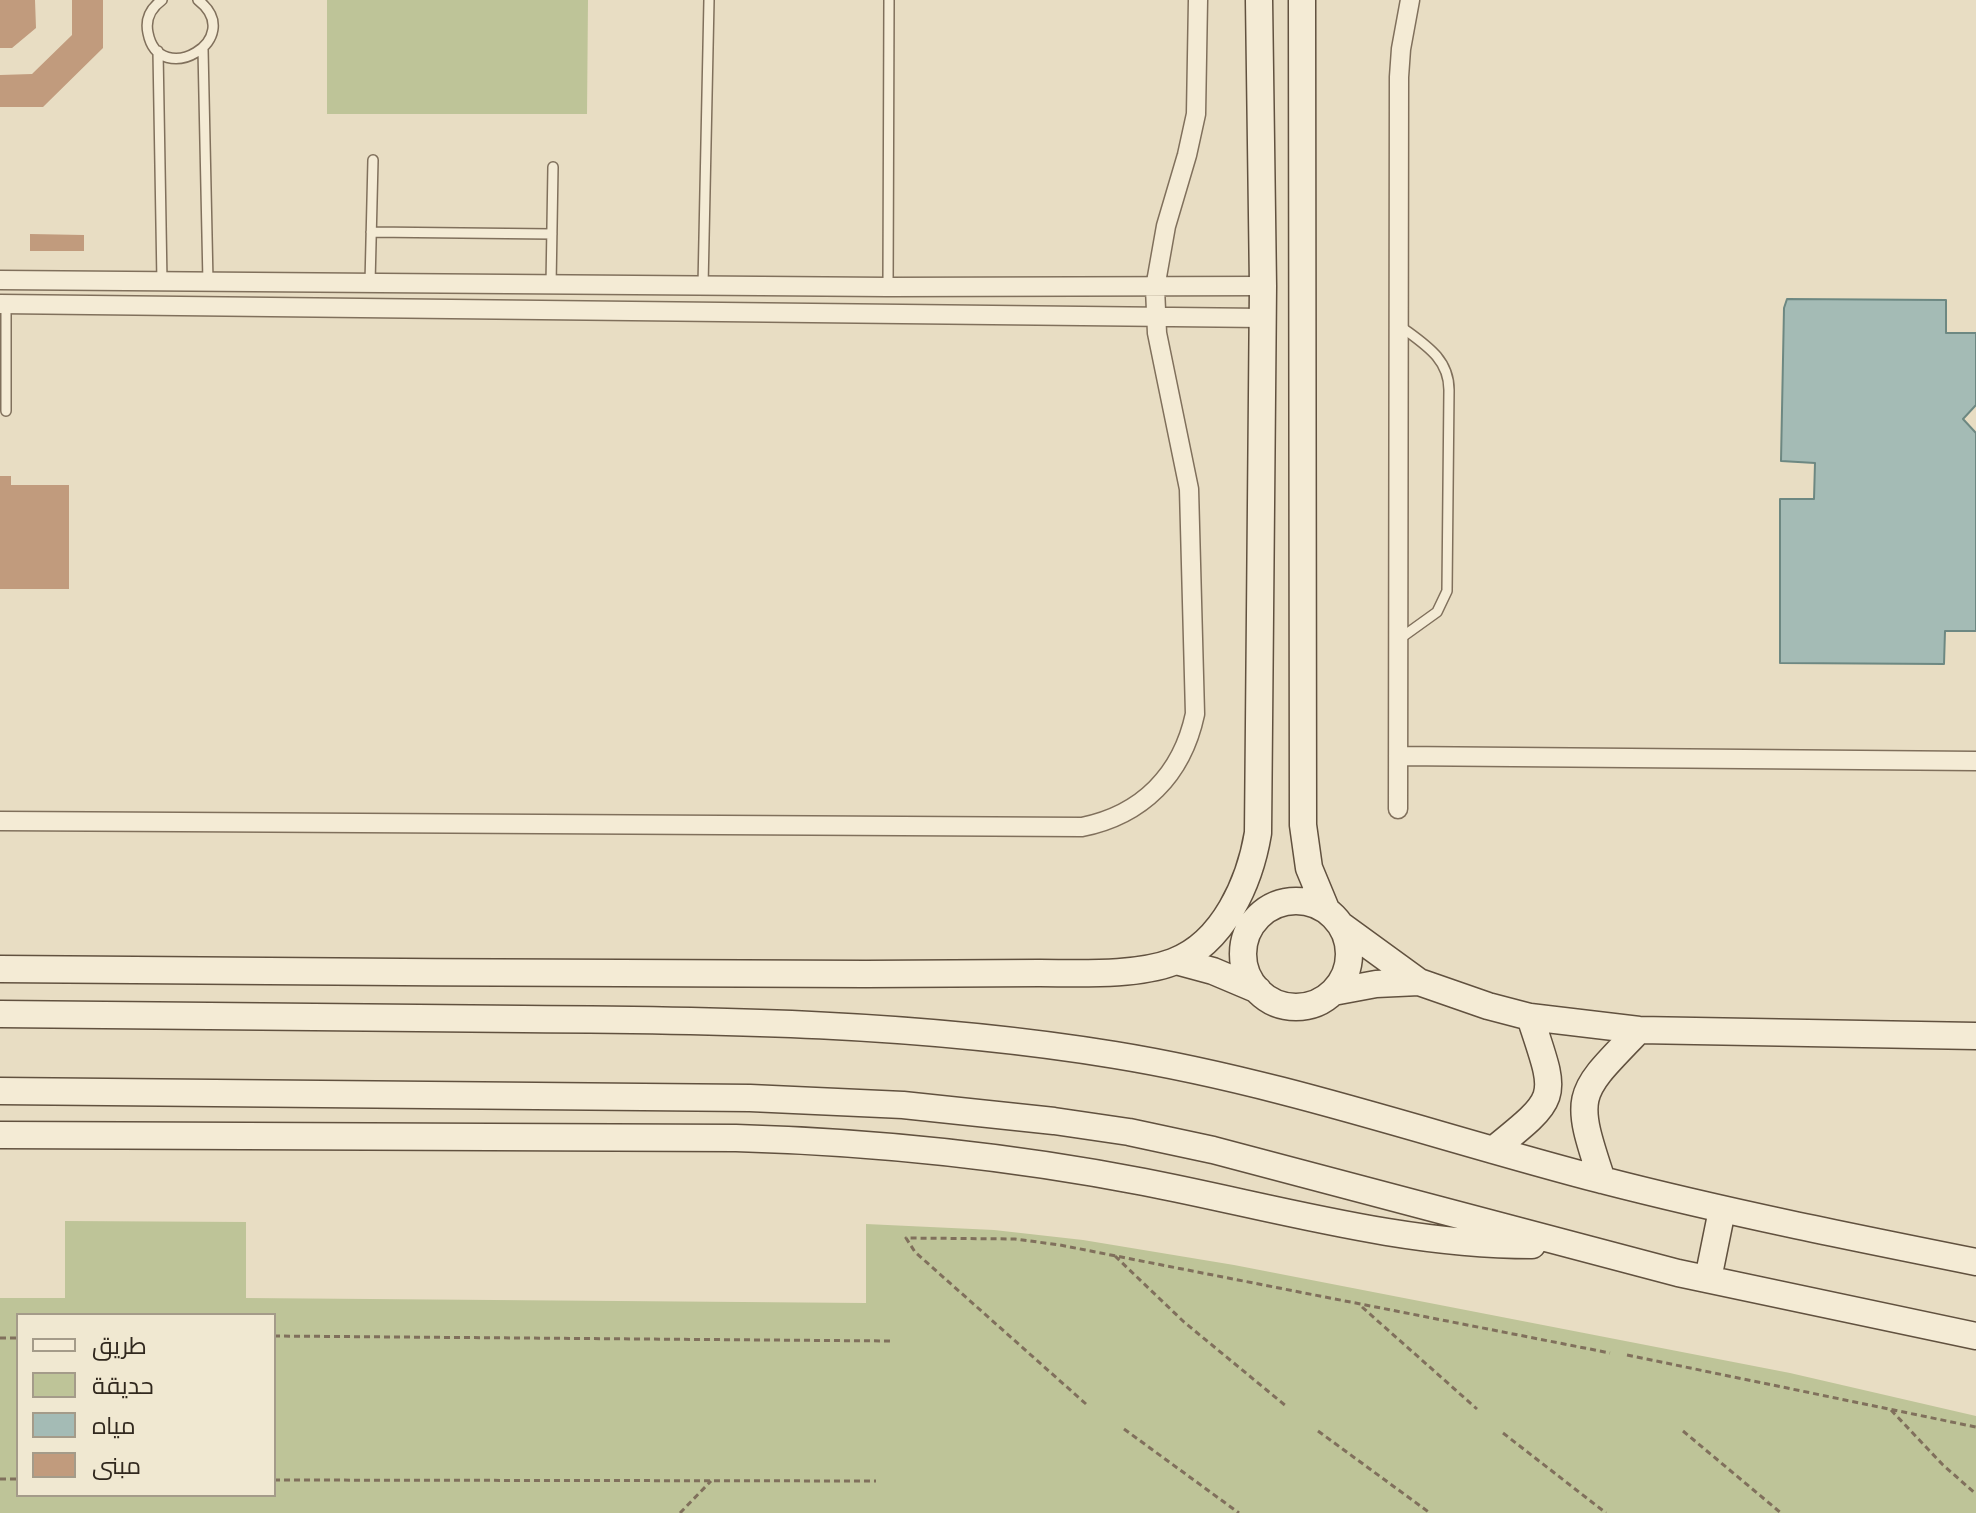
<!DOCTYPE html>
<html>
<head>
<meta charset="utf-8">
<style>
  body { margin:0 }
  #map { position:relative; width:1976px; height:1513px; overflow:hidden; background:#e8ddc3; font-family:Literata,Cairo,serif }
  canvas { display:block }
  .legend { position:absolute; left:16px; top:1313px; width:260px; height:184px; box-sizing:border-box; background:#f0e8d1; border:2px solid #a49b89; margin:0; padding:10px 14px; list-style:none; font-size:24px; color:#31281e }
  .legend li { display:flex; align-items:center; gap:16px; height:40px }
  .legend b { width:40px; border:2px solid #a49b89 }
</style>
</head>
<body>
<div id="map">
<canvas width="1976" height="1513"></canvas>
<ul class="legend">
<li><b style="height:10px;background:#f4ebd5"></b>طريق</li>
<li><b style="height:22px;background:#bec498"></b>حديقة</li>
<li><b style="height:22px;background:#a4bbb5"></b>مياه</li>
<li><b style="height:22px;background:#c19b7d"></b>مبنى</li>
</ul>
</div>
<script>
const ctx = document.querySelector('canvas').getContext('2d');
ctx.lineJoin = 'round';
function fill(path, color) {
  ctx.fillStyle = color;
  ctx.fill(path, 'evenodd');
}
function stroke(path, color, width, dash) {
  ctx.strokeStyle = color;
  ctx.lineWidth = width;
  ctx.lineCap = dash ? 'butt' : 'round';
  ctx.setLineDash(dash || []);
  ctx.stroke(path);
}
fill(new Path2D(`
  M327 0H588L587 114H327Z
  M65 1221 246 1222V1298L866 1303V1224L994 1230 1083 1240 1234 1265 1790 1373 1976 1416V1513H0V1298H65ZM274 1315V1495H18V1315Z`), '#bec498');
const water = new Path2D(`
  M1787 299 1946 300V333H1976V405L1963 419 1976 433V631H1945L1944 664 1780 663V499H1814L1815 463 1781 461 1784 308Z`);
fill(water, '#a4bbb5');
stroke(water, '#6d8882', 2);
fill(new Path2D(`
  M0 0H35L36 28 12 48H0Z
  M72 0H103V48L43 107H0V75L32 74 72 35Z
  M30 234 84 235V251H30Z
  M0 476H11V485H69V589H0Z`), '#c19b7d');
const lane = new Path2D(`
  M162 0C151 8 145 19 148 33 159 90 248 39 198 0
  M203 49 208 282
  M158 51 162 282
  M371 232 552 234
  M370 283 373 160
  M551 285 553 167
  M703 286 709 0
  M888 287 889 0
  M6 304V411
  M1398 640 1437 612 1447 591 1449 390C1449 358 1424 344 1400 326`);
const street = new Path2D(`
  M0 280 888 287 1263 286
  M0 304 1263 318
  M1398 756 1976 761
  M1398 809 1399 77 1401 49 1410 0
  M0 821 1082 827C1142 815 1182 775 1195 714L1189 489 1157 333 1155 288 1166 226 1187 155 1196 114 1198 0`);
const secondary = new Path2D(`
  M1302 0 1303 825 1309 868 1326 909
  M1243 954a53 53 0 1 1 106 0a53 53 0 1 1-106 0Z
  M1342 926 1419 982 1488 1006 1530 1017 1639 1030 1976 1036
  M1176 961 1213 971 1258 990
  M0 969C289 971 577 974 866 974 924 974 982 973 1040 973 1080 973 1136 976 1173 962 1224 943 1250 881 1258 833L1263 286 1259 0
  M1333 992 1376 984 1419 982
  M0 1014C174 1016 349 1017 523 1019 721 1020 920 1023 1115 1055 1281 1082 1440 1138 1602 1180 1726 1212 1851 1237 1976 1262
  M0 1091 750 1098 903 1105 1054 1121 1129 1132 1213 1150 1678 1273 1976 1336
  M0 1135 736 1138C873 1142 1010 1156 1144 1182 1273 1207 1400 1245 1532 1245
  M1493 1150C1561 1095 1557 1099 1530 1017
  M1602 1180C1573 1093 1576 1095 1639 1030
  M1708 1279 1722 1210`);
stroke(lane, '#80705c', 12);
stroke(street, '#80705c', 21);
stroke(secondary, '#61513f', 29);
stroke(new Path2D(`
  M1115 1256 1184 1322 1286 1406
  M1362 1307 1477 1409
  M274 1336 890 1341
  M0 1338H18
  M1627 1355 1976 1427
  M1086 1404 915 1252 906 1238 1015 1239 1060 1245 1610 1353
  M1891 1410 1943 1465 1976 1494
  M1124 1429 1239 1513
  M1318 1431 1430 1513
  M1683 1431 1781 1513
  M1503 1433 1606 1513
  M0 1479H18
  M274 1480 876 1481
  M680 1513 711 1481`), '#80705c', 3, [6, 4]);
stroke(lane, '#f4ebd5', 9);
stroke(street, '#f4ebd5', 18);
stroke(secondary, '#f4ebd5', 26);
</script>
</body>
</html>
